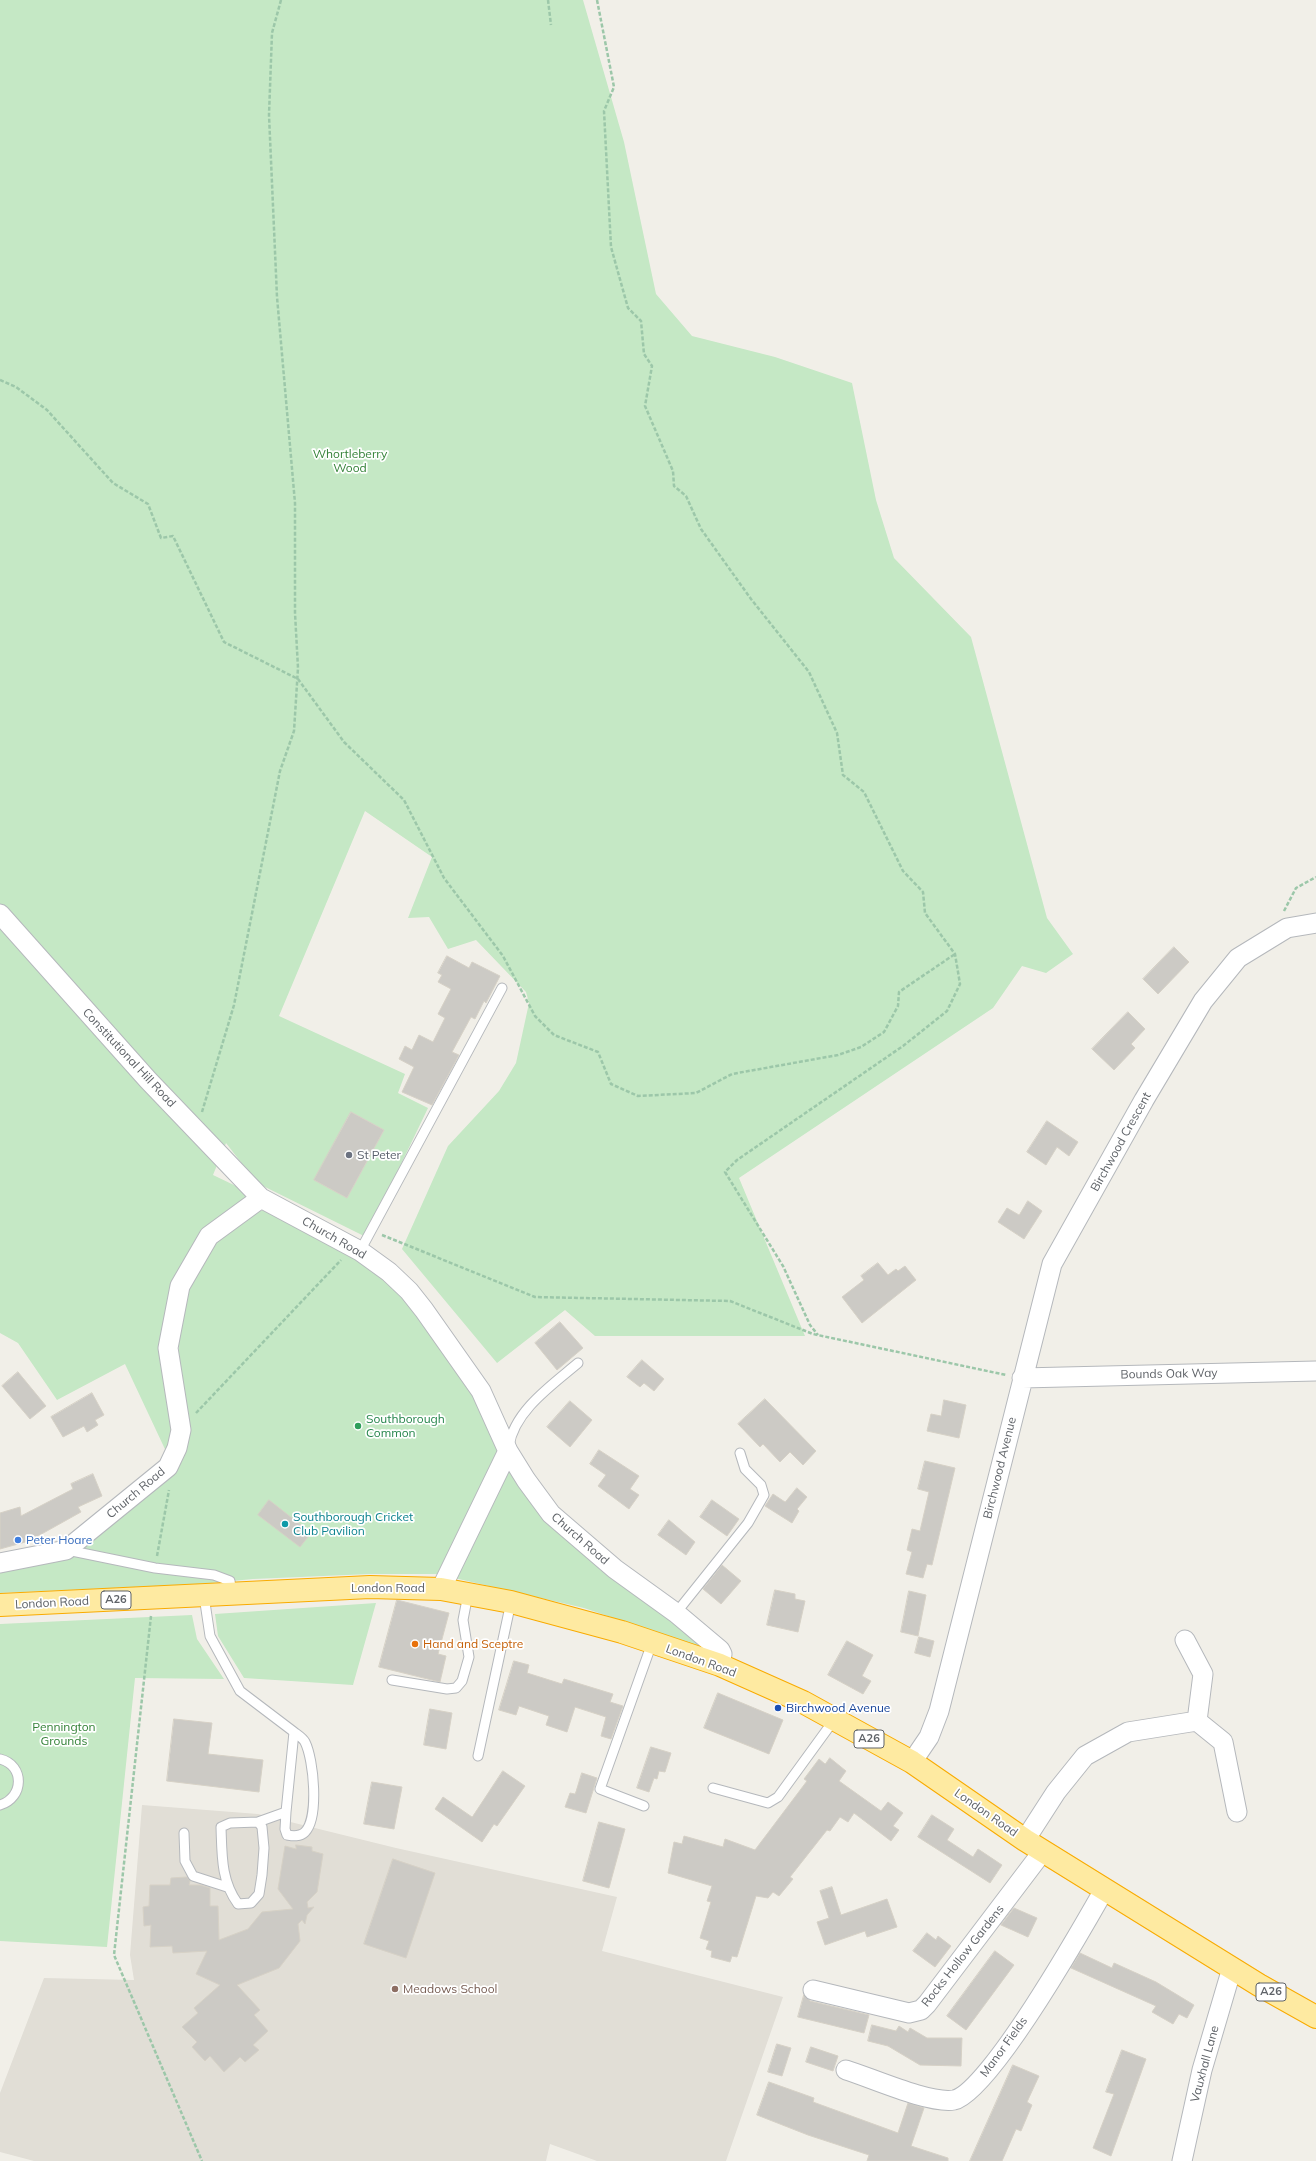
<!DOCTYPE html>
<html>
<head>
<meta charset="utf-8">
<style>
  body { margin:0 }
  canvas { display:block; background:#f1efe8 }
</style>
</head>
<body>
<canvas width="1316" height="2161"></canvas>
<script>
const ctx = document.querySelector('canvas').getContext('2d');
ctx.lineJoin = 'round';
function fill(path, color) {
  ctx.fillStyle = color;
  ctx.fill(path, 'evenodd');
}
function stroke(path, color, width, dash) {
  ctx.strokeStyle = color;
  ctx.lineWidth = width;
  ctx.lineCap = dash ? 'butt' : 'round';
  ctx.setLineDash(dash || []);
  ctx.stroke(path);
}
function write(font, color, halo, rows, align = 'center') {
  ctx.font = font + ' Mulish,sans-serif';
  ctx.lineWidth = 3.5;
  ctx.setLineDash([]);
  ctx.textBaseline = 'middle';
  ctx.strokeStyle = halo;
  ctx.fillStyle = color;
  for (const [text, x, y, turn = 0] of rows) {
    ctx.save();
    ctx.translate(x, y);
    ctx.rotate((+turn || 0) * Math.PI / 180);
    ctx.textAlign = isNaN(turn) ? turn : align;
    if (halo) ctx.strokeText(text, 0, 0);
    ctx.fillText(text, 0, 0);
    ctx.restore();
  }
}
fill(new Path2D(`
  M142 1805 258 1814 396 1848 617 1897 602 1951 783 1997 726 2161H597L550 2144 546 2161H34L0 2152V2093L44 1978 134 1980 130 1955Z`), '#e1ded6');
fill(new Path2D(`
  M0 0H583L624 142 656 294 692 336 775 357 852 383 876 500 894 558 971 637 1047 918 1073 954 1046 973 1022 966 993 1008 739 1178 805 1336H595L565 1310 497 1363 402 1249 448 1146 499 1091 516 1063 529 1003 526 992 476 940 448 949 429 917 408 918 432 857 365 811 279 1016 405 1074 398 1093 428 1108 366 1237 257 1183 226 1143 213 1175 261 1198 209 1236 180 1286 169 1351 181 1430 171 1462 125 1364 57 1400 18 1343 0 1333ZM351 1112 384 1130 347 1198 315 1180Z
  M267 1210 350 1251 396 1284 469 1385 514 1476 622 1583 706 1649 584 1608 437 1574H370L253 1579 201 1584 0 1593V1570L63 1556 175 1463 180 1309 200 1258 246 1213Z
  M376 1603 353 1685 244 1678 218 1636 215 1614Z
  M192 1615 197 1639 224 1679 135 1678 107 1947 0 1941V1624Z`), '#c5e8c5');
const building = new Path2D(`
  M1174 947 1189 962 1158 994 1143 979Z
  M447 956 469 968 472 962 500 976 486 1003 484 1001 475 1019 471 1017 452 1052 459 1055 432 1105 402 1092 414 1067 399 1059 405 1046 412 1050 419 1035 433 1042 445 1018 438 1014 451 989 438 982 442 975 438 973Z
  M1128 1012 1145 1029 1131 1044 1135 1048 1114 1070 1092 1049Z
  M351 1112 384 1130 347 1198 314 1180Z
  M1047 1121 1078 1142 1069 1156 1057 1147 1046 1165 1027 1152Z
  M1028 1201 1042 1211 1024 1239 998 1222 1007 1208 1019 1215Z
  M878 1263 888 1275 896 1269 898 1271 905 1266 916 1280 862 1323 842 1297 864 1280 861 1276Z
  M560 1322 583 1348 557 1370 535 1343Z
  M642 1360 664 1379 654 1391 644 1383 640 1387 627 1377Z
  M18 1372 46 1406 30 1419 2 1386Z
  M92 1393 104 1415 95 1420 98 1425 87 1432 84 1426 63 1437 51 1417Z
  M765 1399 816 1451 803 1465 790 1452 780 1462 763 1444 760 1447 738 1424Z
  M944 1400 966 1405 959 1438 927 1431 931 1414 941 1416Z
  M570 1401 592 1420 570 1447 547 1427Z
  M599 1450 639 1476 630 1489 639 1495 629 1509 598 1486 606 1475 590 1464Z
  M925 1461 955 1468 932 1565 927 1564 923 1578 906 1574 912 1552 907 1550 912 1529 920 1531 929 1492 918 1489Z
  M93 1474 102 1496 78 1507 81 1512 29 1541 0 1549V1513L20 1507 21 1516 73 1489 71 1484Z
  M797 1488 807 1497 797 1509 799 1511 792 1523 765 1506 773 1494 785 1502Z
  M269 1500 311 1533 300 1547 258 1515Z
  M712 1500 739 1519 727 1536 700 1517Z
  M669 1520 695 1542 686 1555 658 1535Z
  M722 1565 741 1581 721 1604 703 1589Z
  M775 1590 795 1594V1599L805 1601 798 1632 767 1625Z
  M909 1591 926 1595 918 1636 901 1632Z
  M397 1600 449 1613 438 1654 446 1656 440 1682 379 1667Z
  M919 1637 934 1641 930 1657 915 1653Z
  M847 1641 873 1655 862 1676 871 1681 863 1694 828 1675Z
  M514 1661 529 1665 527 1673 562 1684 564 1679 613 1694 610 1702 623 1706 611 1739 601 1736 606 1717 575 1707 567 1732 546 1725 549 1716 519 1706 516 1715 499 1710Z
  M718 1693 783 1720 769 1754 704 1728Z
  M430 1709 452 1713 446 1749 424 1745Z
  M174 1719 212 1723 208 1754 263 1760 259 1792 167 1781Z
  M651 1747 671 1753 665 1772 659 1771 657 1779 654 1778 649 1792 637 1788Z
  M830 1758 846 1771 839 1781 881 1811 888 1802 903 1813 893 1826 899 1830 891 1841 854 1813 848 1822 840 1817 830 1831 827 1830 790 1877 793 1879 779 1896 773 1892 768 1898 756 1896 737 1957 732 1956 730 1962 711 1957 712 1951 706 1949 709 1941 700 1938 711 1902 707 1901 712 1886 668 1873 674 1842 682 1844 684 1836 723 1847 725 1839 755 1850 807 1781 804 1779 819 1759 825 1764Z
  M503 1771 525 1786 497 1826 494 1824 482 1842 435 1809 443 1797 472 1817Z
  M582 1773 597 1778 586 1813 565 1807 570 1793 575 1794Z
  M372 1782 402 1787 394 1829 364 1824Z
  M932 1815 954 1829 947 1840 973 1857 978 1849 1002 1865 990 1883 918 1837Z
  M599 1822 625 1829 609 1888 583 1881Z
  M296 1845 312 1847V1851L323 1854 317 1892 307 1902 308 1908 314 1907 307 1915 305 1924 302 1920 298 1924 300 1941 279 1968 237 1985 260 2010 254 2015 268 2031 253 2045 259 2050 245 2062 240 2057 224 2072 210 2056 205 2061 192 2047 197 2042 182 2027 198 2013 194 2008 220 1985 196 1974 207 1951 173 1953 172 1946 150 1947 151 1925 144 1926 143 1907 149 1906 150 1885H170L171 1878 187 1877 190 1881 189 1885H200L210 1888V1906H218L219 1940 248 1929 262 1912 293 1909 278 1889 285 1846 296 1849Z
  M393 1859 435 1873 406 1958 364 1944Z
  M832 1887 841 1915 887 1899 897 1927 867 1937 865 1931 825 1945 817 1922 829 1918 820 1891Z
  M1014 1908 1037 1918 1028 1937 1001 1925Z
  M927 1933 936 1940 938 1936 951 1946 935 1967 913 1951Z
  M995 1951 1014 1965 966 2030 947 2016Z
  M1080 1953 1112 1968 1114 1963 1156 1982 1194 2005 1187 2018 1179 2014 1173 2024 1152 2012 1156 2006 1071 1968Z
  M804 1995 810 2001 869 2015 864 2033 798 2017Z
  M872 2025 896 2031 899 2026 908 2032 910 2028 927 2038H962L961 2066 920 2065 888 2046 868 2041Z
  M777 2044 791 2048 782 2076 768 2072Z
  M811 2047 838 2056 833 2071 806 2062Z
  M1122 2050 1146 2059 1111 2156 1093 2148 1114 2094 1106 2092Z
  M1013 2065 1039 2076 1027 2102 1032 2105 1021 2131 1016 2129 1002 2161H970Z
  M769 2082 814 2098 813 2102 898 2133 908 2103 924 2108 911 2146 948 2158V2161H867L869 2155 808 2135 757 2115Z`);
fill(building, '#cccac5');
stroke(building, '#d6d1c6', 1);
const service = new Path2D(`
  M360 1251 502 988
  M509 1446C514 1411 552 1385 578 1363
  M67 1550 155 1568 214 1575 230 1581 232 1593
  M204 1596 210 1636 240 1691 294 1732 286 1812 258 1822 230 1823 221 1827C222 1855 221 1881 238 1904L251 1903 259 1894 262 1875 264 1848 262 1827 258 1822
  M676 1613 748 1523 764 1495 761 1485 745 1469 740 1453
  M392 1680 447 1689 456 1688 462 1681 469 1657 463 1620 468 1594
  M478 1756 511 1602
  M0 1759C25 1765 24 1798 0 1805
  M713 1788 768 1803 778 1797 834 1720
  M644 1806 600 1789 652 1643
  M286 1812 285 1829 287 1835C293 1836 300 1837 305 1832 319 1818 314 1760 305 1742 303 1738 298 1735 294 1732
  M184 1833 185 1861 193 1876 227 1887`);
const minor = new Path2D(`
  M0 914 148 1080 261 1198 360 1251 389 1272 409 1291 424 1310 481 1391 508 1451 526 1480 551 1514 615 1569 676 1613 720 1650 722 1654 720 1665
  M1022 1378 1316 1371
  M0 1563 66 1550 168 1467 177 1448 181 1430 168 1348 180 1286 209 1236 261 1198
  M441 1589 508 1451
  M1185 1640 1203 1674 1197 1721 1223 1742 1237 1812
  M912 1762 929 1737 939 1711 1052 1264 1144 1100 1203 1001 1238 958 1287 928 1316 923
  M1025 1840 1056 1792 1085 1756 1128 1732 1197 1721
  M813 1990 909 2013 921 2010 927 2004 1043 1851
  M846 2070C872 2078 929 2104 954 2100 989 2093 1083 1927 1104 1890
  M1182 2161 1202 2070 1232 1968`);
const trunk = new Path2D(`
  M0 1605 370 1587 441 1589 511 1602 622 1632 720 1665 803 1702 912 1762 1025 1840 1259 1985 1316 2017`);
stroke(service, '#b5b8bc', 11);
stroke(minor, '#b5b8bc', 21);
stroke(trunk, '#f9ab00', 24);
stroke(new Path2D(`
  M548 0 551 25
  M597 0 614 87 604 111 611 247 628 308 641 321 644 354 652 366 645 406 673 471 674 486 686 496 701 529 751 599 809 672 837 733 843 775 864 792 903 871 923 892 925 913 955 954 960 984 947 1011 903 1046 737 1160 725 1172 783 1266 810 1325 818 1335
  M0 380 16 387 47 410 113 483 148 504 161 538 173 536 224 642 298 679 344 742 404 800 444 878 503 956 535 1016 554 1035 598 1052 611 1084 638 1096 696 1093 732 1074 838 1055 861 1047 884 1032 898 1006 899 992 955 954
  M1284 911 1296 888 1316 877
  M202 1112 234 1005 280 771 294 731 298 668 295 613V503L277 297 269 115 272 33 281 0
  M382 1235 535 1297 730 1301 813 1334 1006 1375
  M196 1413 341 1260
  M157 1556 169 1490
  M151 1616 114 1955 202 2161`), '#9cc7a9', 2.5, [4, 2]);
stroke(service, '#fff', 9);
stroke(minor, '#fff', 19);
stroke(trunk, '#feeaa1', 22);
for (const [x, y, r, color] of [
  [349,1155,4,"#6b7280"],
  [358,1426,4,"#2e9e5b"],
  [285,1524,4,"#0f9aa8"],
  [18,1540,4,"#3f7fe0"],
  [415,1644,4,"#e8710a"],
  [778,1708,4,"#1a4fb4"],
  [395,1989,4,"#8d6e63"]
]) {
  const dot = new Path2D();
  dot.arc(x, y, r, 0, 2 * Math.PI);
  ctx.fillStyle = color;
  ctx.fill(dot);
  stroke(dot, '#fff', 1.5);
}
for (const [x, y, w] of [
  [116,1600,30],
  [869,1739,30],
  [1271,1992,30]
]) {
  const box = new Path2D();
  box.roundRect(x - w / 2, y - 9, w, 18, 3);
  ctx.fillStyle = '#fff';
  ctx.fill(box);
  stroke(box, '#5f6368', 1);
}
write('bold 11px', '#5f6368', null, [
  ["A26",116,1600],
  ["A26",869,1739],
  ["A26",1271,1992]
]);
write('12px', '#348238', '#fff', [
  ["Whortleberry",350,454],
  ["Wood",350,468],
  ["Pennington",64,1727],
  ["Grounds",64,1741]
]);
write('12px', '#5f6368', '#fff', [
  ["Constitutional Hill Road",129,1058,47],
  ["Birchwood Crescent",1121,1142,-61],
  ["Church Road",334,1238,30],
  ["Bounds Oak Way",1169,1374,-1],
  ["Birchwood Avenue",1000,1468,-76],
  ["Church Road",136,1493,-40],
  ["Church Road",580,1539,41],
  ["London Road",388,1588],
  ["London Road",52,1603,-3],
  ["London Road",701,1661,20],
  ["London Road",986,1813,35],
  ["Rocks Hollow Gardens",963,1956,-52],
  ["Manor Fields",1004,2047,-54],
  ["Vauxhall Lane",1205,2064,-75]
]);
write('12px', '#5b616d', '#fff', [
  ["St Peter",357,1155]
], 'left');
write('12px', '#27864d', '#fff', [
  ["Southborough",366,1419],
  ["Common",366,1433]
], 'left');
write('12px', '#0d838f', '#fff', [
  ["Southborough Cricket",293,1517],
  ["Club Pavilion",293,1531]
], 'left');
write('12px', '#366cbe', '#fff', [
  ["Peter Hoare",26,1540]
], 'left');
write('12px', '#c56008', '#fff', [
  ["Hand and Sceptre",423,1644]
], 'left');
write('12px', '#164399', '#fff', [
  ["Birchwood Avenue",786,1708]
], 'left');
write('12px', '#785e54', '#fff', [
  ["Meadows School",403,1989]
], 'left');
</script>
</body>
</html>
